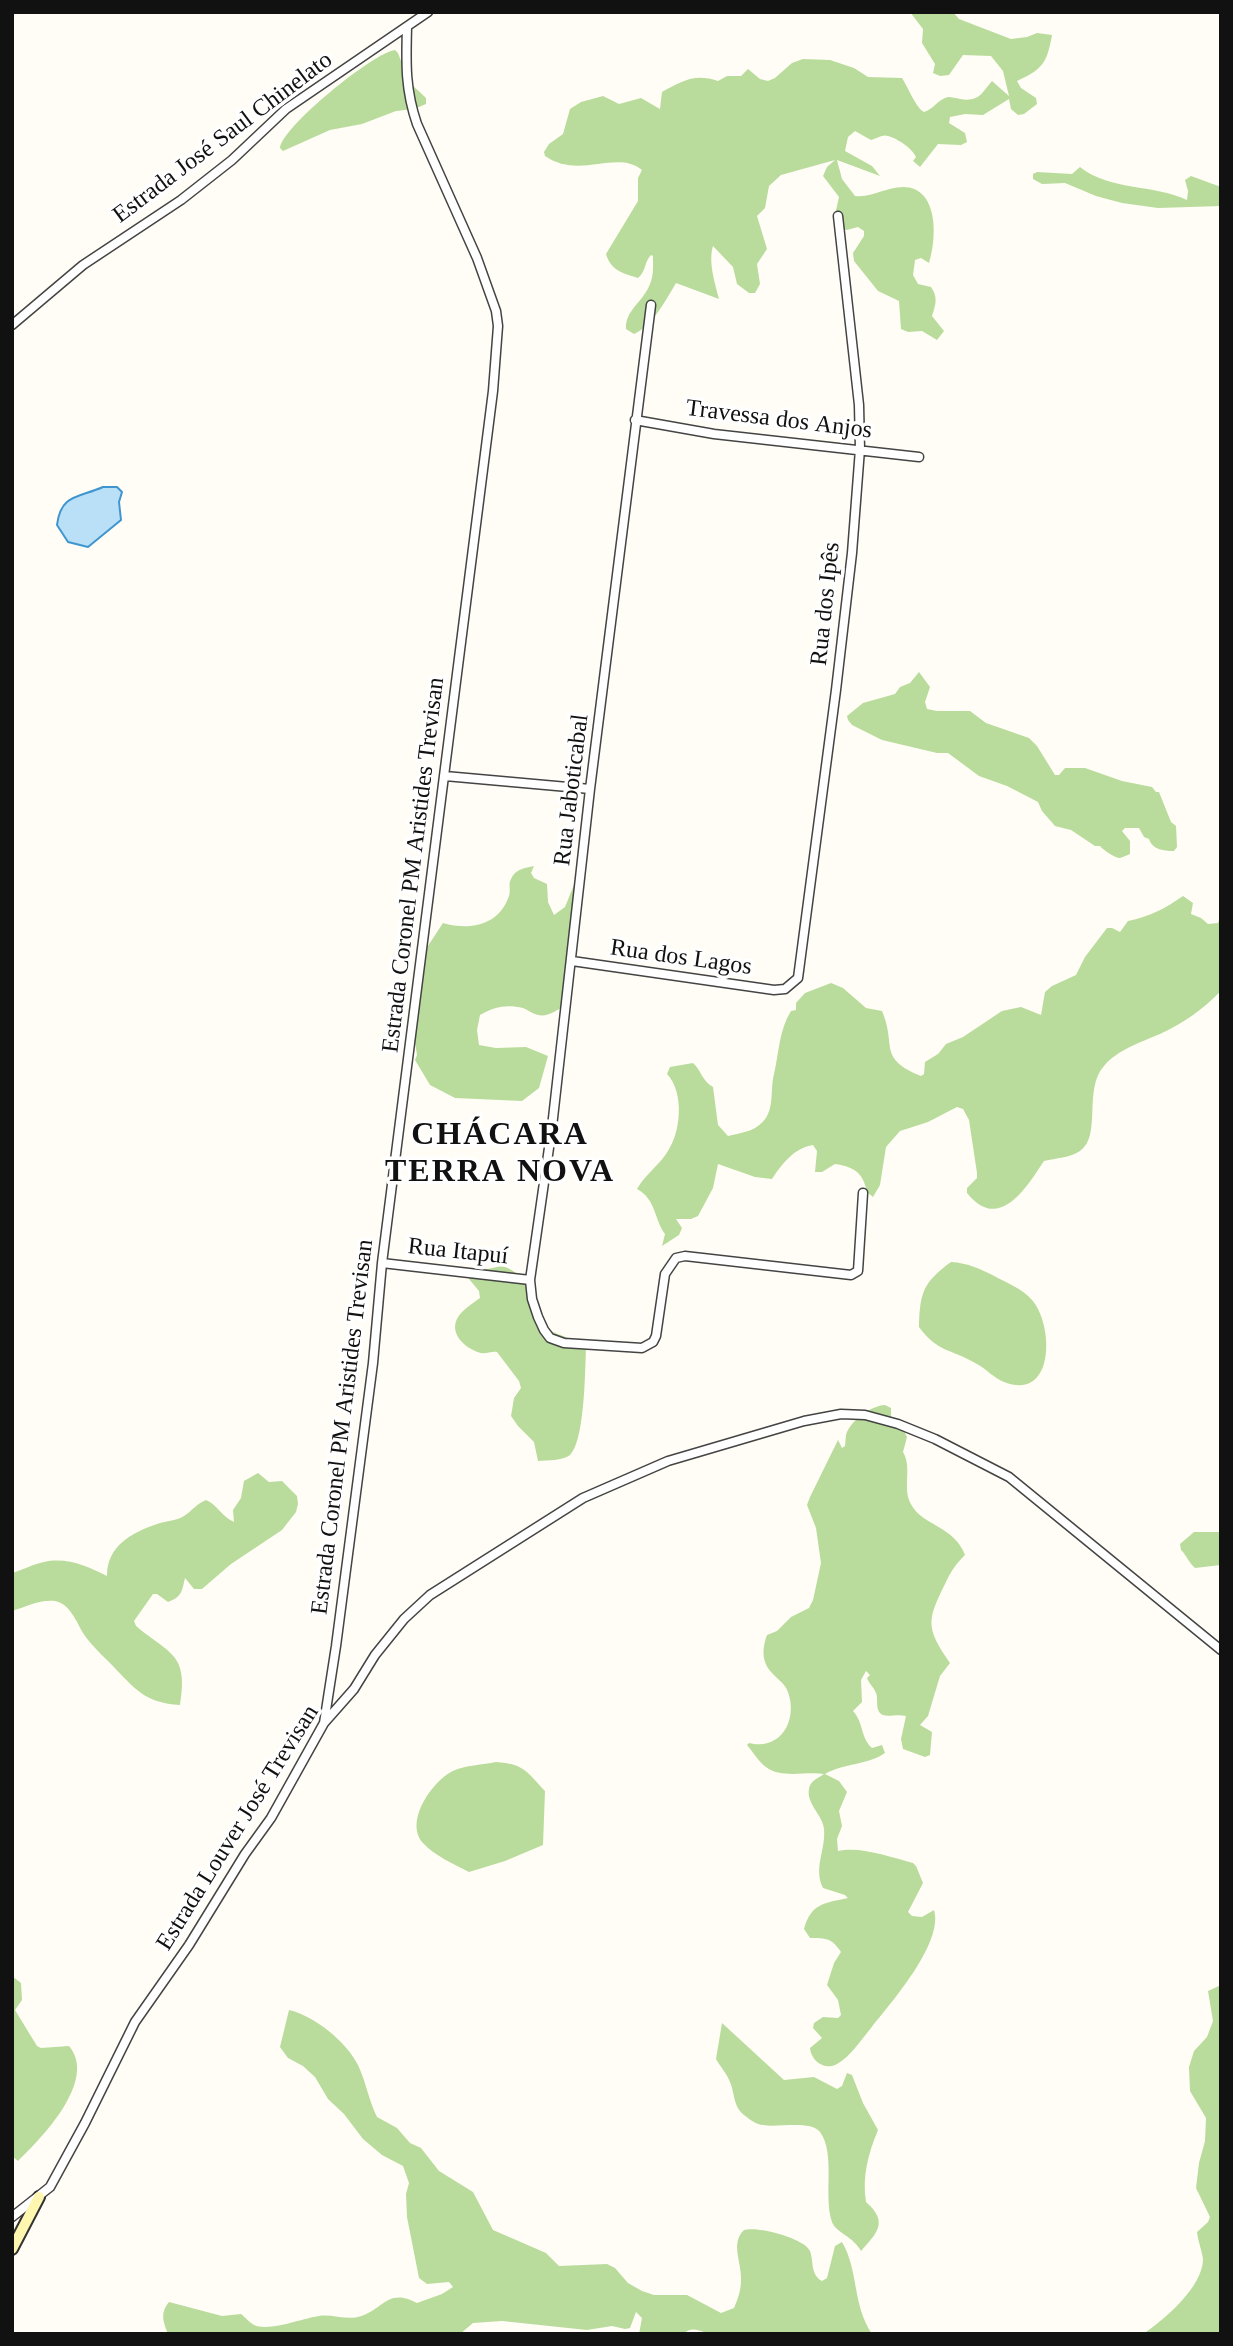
<!DOCTYPE html>
<html>
<head>
<meta charset="utf-8">
<style>
  body { margin:0 }
  #map { position:relative; width:1233px; height:2346px; overflow:hidden; background:#fffdf5; font-family:"Times New Roman",serif }
  canvas { display:block }
  .frame { position:absolute; inset:0; border:14px solid #111; pointer-events:none }
</style>
</head>
<body>
<div id="map">
<canvas width="1233" height="2346"></canvas>
<div class="frame"></div>
</div>
<script>
const ctx = document.querySelector('canvas').getContext('2d');
ctx.lineJoin = 'round';
function fill(path, color) {
  ctx.fillStyle = color;
  ctx.fill(path, 'evenodd');
}
function stroke(path, color, width, dash) {
  ctx.strokeStyle = color;
  ctx.lineWidth = width;
  ctx.lineCap = dash ? 'butt' : 'round';
  ctx.setLineDash(dash || []);
  ctx.stroke(path);
}
function write(font, color, halo, rows, align = 'center') {
  ctx.font = font + ' "Times New Roman",serif';
  ctx.lineWidth = 7;
  ctx.setLineDash([]);
  ctx.textBaseline = 'middle';
  ctx.strokeStyle = halo;
  ctx.fillStyle = color;
  for (const [text, x, y, turn = 0] of rows) {
    ctx.save();
    ctx.translate(x, y);
    ctx.rotate((+turn || 0) * Math.PI / 180);
    ctx.textAlign = isNaN(turn) ? turn : align;
    if (halo) ctx.strokeText(text, 0, 0);
    ctx.fillText(text, 0, 0);
    ctx.restore();
  }
}
fill(new Path2D(`
  M910 12H953L959 19 1011 39 1027 37 1037 33 1052 35C1047 63 1043 69 1017 81L1021 88 1036 98 1037 104 1024 114 1018 115 1011 109 1009 99 983 115 965 114 950 117 949 123 965 133 967 142 961 145 938 144 920 167 913 161 916 157C913 149 897 138 888 136 883 134 877 138 871 140L855 131 848 137 845 151 872 166 880 176 837 160 842 179 855 196C872 198 886 187 903 187 939 187 937 239 929 263L921 258 915 260 913 275 918 284 931 287C938 297 936 304 932 316L944 331 937 340 922 331 908 332 901 329 899 301 878 291 854 261 853 253 864 236V231L858 227 847 230 837 228 835 215 839 197 823 176 827 167 835 160 781 175 769 186 765 208 757 216 767 249 757 264 760 284 755 293H749L737 284 733 267 713 246C708 262 715 283 719 299L676 283C666 300 652 326 634 334L626 329C625 310 644 301 650 284 654 275 653 265 653 256L651 255C644 262 646 272 638 278 623 273 611 271 606 254L638 201V178L642 170C617 149 579 180 545 156L544 152 549 144 563 134 570 109 581 102 603 96 619 104 641 98 660 109 662 92C682 81 695 73 718 81L727 76H741L748 69 760 79 768 81 775 78 792 63 803 59 830 60 854 68 868 77 902 78C908 87 916 108 924 112 933 110 938 99 948 97 952 97 956 98 960 99 979 102 981 94 992 81L1009 96 1003 71 991 56 963 55 949 75 940 76 933 73 935 64 922 43 923 29Z
  M395 50 398 53 409 82 426 98V104L414 109 396 111 362 124 330 130 283 151 280 148C282 127 374 52 395 50Z
  M1080 167C1110 191 1153 184 1187 200L1188 191 1185 180 1191 176 1221 187V206L1158 208 1122 203 1096 196 1065 183 1042 184 1033 179V174L1037 172 1072 174Z
  M919 672 930 687 925 702 927 709 937 711H970L986 723 1029 738 1037 746 1055 775H1059L1065 768H1085L1122 781 1152 787 1156 792H1159L1171 822 1176 826 1177 847 1174 851C1162 851 1152 849 1149 839L1144 837 1139 828H1125L1122 831 1130 841V854C1127 855 1124 857 1120 858 1115 858 1103 850 1100 846H1095L1071 830 1055 826 1042 811 1038 802 1007 786 979 776 948 753H937L882 740 852 725 848 720 847 716 863 703 895 694 900 687 910 683Z
  M534 866 531 873 534 878 547 884 548 902 554 915 565 907 578 875 564 1006C556 1011 548 1017 538 1015 533 1014 528 1010 523 1008 506 1004 494 1007 480 1015L477 1030 479 1045 496 1048 526 1047 548 1056 539 1088 522 1101 455 1098 430 1085 415 1060 417 1055 411 1017 420 958 443 923C471 931 499 925 509 896 511 891 508 884 511 879 515 869 525 868 534 866Z
  M1183 896 1193 903 1191 914 1201 918 1208 924 1218 923 1221 914V991C1202 1010 1184 1023 1160 1034 1141 1042 1117 1050 1104 1066 1083 1089 1102 1136 1080 1151 1070 1158 1056 1158 1044 1161 1026 1188 999 1233 967 1193V1188L977 1178V1173L969 1120 963 1109 957 1107 928 1122 900 1131 886 1147 880 1185 873 1197 867 1192C863 1173 855 1167 835 1164L822 1172H815L817 1151 813 1145C794 1148 782 1164 772 1179L755 1177 718 1164 713 1188 698 1216 691 1219H676L682 1228 679 1235 662 1246 665 1234C654 1219 656 1199 637 1189 645 1175 657 1167 666 1154 681 1134 685 1093 667 1074L670 1067 693 1063C701 1070 702 1081 713 1087L718 1125 728 1136C736 1134 748 1132 755 1128 777 1115 769 1094 774 1074 779 1053 779 1030 791 1011L796 1010V1003L805 993 831 983 843 988 866 1008 882 1011C897 1046 877 1058 921 1076L924 1074 925 1062 938 1054 946 1044 963 1037 1002 1011 1021 1007 1041 1015 1045 992 1052 986 1076 975 1085 957 1107 928H1112L1120 932 1128 921C1149 917 1166 908 1183 896Z
  M951 1262C968 1263 981 1269 996 1277 1009 1284 1021 1288 1032 1300 1054 1325 1055 1402 1004 1382 994 1378 986 1369 977 1364 952 1349 938 1353 919 1327 920 1294 922 1283 951 1262Z
  M502 1266C531 1274 527 1303 542 1323 553 1337 574 1336 586 1348 585 1369 585 1441 570 1455 562 1461 548 1460 538 1461L534 1442 518 1426 511 1416 514 1398 521 1388 519 1381 497 1352C492 1351 486 1354 481 1353 462 1348 445 1329 462 1312 467 1307 474 1302 480 1298L479 1291 469 1279 473 1272Z
  M885 1405 891 1408V1418L903 1429 907 1437 903 1452C913 1469 901 1489 912 1506 923 1525 955 1527 965 1555 956 1564 951 1571 946 1582 927 1620 925 1627 950 1663L940 1676 928 1716 920 1725 932 1732 930 1755 925 1757 903 1749 901 1739 906 1716C898 1714 888 1717 883 1715 874 1711 879 1699 876 1693 874 1687 869 1684 867 1678L870 1675 866 1671 861 1680 862 1702 853 1711C864 1723 860 1737 872 1748L882 1745 885 1753C868 1765 844 1763 825 1774L839 1781 847 1792 839 1811 842 1826 837 1839 838 1851C861 1846 890 1857 913 1863L916 1866 923 1883 908 1912 912 1916 922 1917 934 1910C944 1943 890 2004 871 2028 861 2040 851 2056 837 2064 825 2071 811 2061 810 2048L822 2038 813 2028 814 2023 823 2017 838 2018 841 2015 838 2000 827 1985 834 1963 841 1952C832 1938 826 1938 810 1938L804 1929C811 1903 825 1903 848 1898L845 1895 823 1888C813 1868 826 1850 824 1829 823 1815 806 1804 809 1789 810 1781 818 1778 824 1774 806 1771 781 1779 766 1767 759 1762 753 1752 747 1745L749 1743C781 1751 798 1720 788 1692 784 1680 769 1675 765 1662 762 1653 764 1643 767 1635L777 1631 791 1617 809 1608 813 1600 821 1563 816 1528 807 1505 810 1497 838 1440 842 1448 845 1446C846 1441 845 1434 848 1430 855 1418 871 1406 885 1405Z
  M258 1473 269 1482 282 1481 297 1496 298 1504 296 1512 282 1530 231 1564 202 1589H194L185 1578C182 1591 182 1597 168 1602L157 1594H153L134 1621 136 1626C169 1654 189 1653 180 1705 145 1703 135 1689 112 1665 102 1655 91 1645 83 1633 76 1621 70 1604 55 1601 41 1599 25 1607 12 1611V1573C23 1570 33 1564 44 1562 67 1557 87 1566 107 1576 107 1546 131 1533 157 1524 165 1521 176 1521 184 1516 192 1511 196 1504 206 1500 217 1504 222 1517 234 1522L233 1510 241 1498 244 1481Z
  M1194 1532H1221V1565L1195 1568C1189 1563 1187 1556 1181 1550L1180 1544Z
  M496 1762C524 1764 526 1771 545 1791L543 1845 505 1861 469 1872C454 1864 435 1856 423 1843 404 1822 432 1781 453 1771 465 1765 483 1765 496 1762Z
  M12 1976 21 1983 22 2000 15 2010 37 2046 41 2048 69 2046C98 2080 42 2138 18 2161L12 2156Z
  M1221 1985V2334H1143C1164 2320 1203 2287 1203 2259 1202 2251 1198 2241 1197 2232L1208 2222 1210 2217 1196 2188 1199 2163 1205 2141 1206 2118 1190 2091 1189 2067 1194 2051 1207 2037 1213 2021 1208 1991Z
  M289 2010C314 2016 346 2041 358 2065 366 2082 369 2101 377 2117L397 2128 410 2143 421 2148 439 2171 473 2192 493 2230 546 2253 559 2266 607 2264 615 2268 628 2283 642 2291 654 2295H687L721 2313 734 2308C738 2299 741 2290 741 2280 742 2263 730 2243 744 2230 758 2226 804 2238 810 2251 814 2262 810 2274 822 2281L827 2278 835 2246 842 2242C859 2271 852 2304 872 2334H709C700 2330 691 2326 683 2334H639L642 2318 636 2312 630 2328 625 2329 612 2326 587 2330 502 2321 473 2323 460 2334H168C163 2321 160 2313 169 2302L222 2316 241 2314C245 2317 250 2323 254 2325 270 2332 303 2318 319 2316 332 2314 345 2320 358 2317 384 2310 387 2287 417 2303L442 2294 453 2287 449 2282 427 2284 419 2278 407 2217 406 2194 409 2183 403 2166 382 2155 363 2139 344 2114 328 2099 315 2077 303 2066 288 2058 280 2047Z
  M722 2023 784 2080 814 2077 837 2089 842 2086 847 2073 852 2075 863 2103 878 2130C868 2154 862 2177 866 2202 889 2222 877 2233 861 2251 853 2236 836 2233 832 2222 823 2196 836 2154 820 2132 811 2120 777 2128 763 2125 757 2125 749 2119 744 2115 733 2106 735 2094 730 2082 727 2074 720 2066 716 2059Z`), '#b9dc9c');
const water = new Path2D(`
  M103 487H117L122 492 119 502 121 520 88 547 68 542 57 525C61 494 78 498 103 487Z`);
fill(water, '#b9e0f7');
stroke(water, '#3f96cf', 2);
const street = new Path2D(`
  M651 305 590 789 552 1127 530 1280 532 1299 538 1317 544 1330 550 1338 564 1343 642 1348 653 1342 656 1336 665 1274 676 1258 685 1256 851 1275 858 1271 863 1193
  M12 325 83 265 181 200 232 160 286 109 428 12
  M635 420 714 434 919 457
  M445 776 590 789
  M572 961 774 990 785 989 798 978 836 690 852 553 860 449 859 405 838 216
  M382 1263 530 1280
  M324 1723 336 1646 373 1363 382 1263 493 391 498 326 496 311 477 258 417 124C405 89 406 63 407 27
  M12 2217 50 2187 85 2123 135 2022 189 1945 245 1854 271 1818 324 1723 354 1689 375 1655 404 1619 430 1595 583 1498 668 1461 804 1421 841 1414 865 1415 898 1424 935 1439 1009 1477 1221 1650`);
const secondary = new Path2D(`
  M12 2249 39 2197`);
stroke(street, '#444', 11);
stroke(secondary, '#333', 14);
stroke(street, '#fff', 8);
stroke(secondary, '#fff6b0', 10);
write('24px', '#111', '#fff', [
  ["Estrada José Saul Chinelato",223,138,-37],
  ["Travessa dos Anjos",779,420,7],
  ["Rua dos Ipês",826,604,-84],
  ["Rua Jaboticabal",572,790,-83],
  ["Estrada Coronel PM Aristides Trevisan",414,865,-83],
  ["Rua dos Lagos",681,958,8],
  ["Rua Itapuí",458,1252,6],
  ["Estrada Coronel PM Aristides Trevisan",343,1427,-83],
  ["Estrada Louver José Trevisan",238,1828,-58]
]);
ctx.letterSpacing = '2px';
write('bold 32px', '#111', '#fff', [
  ["CHÁCARA",500,1136],
  ["TERRA NOVA",500,1173]
]);
ctx.letterSpacing = '0px';
</script>
</body>
</html>
